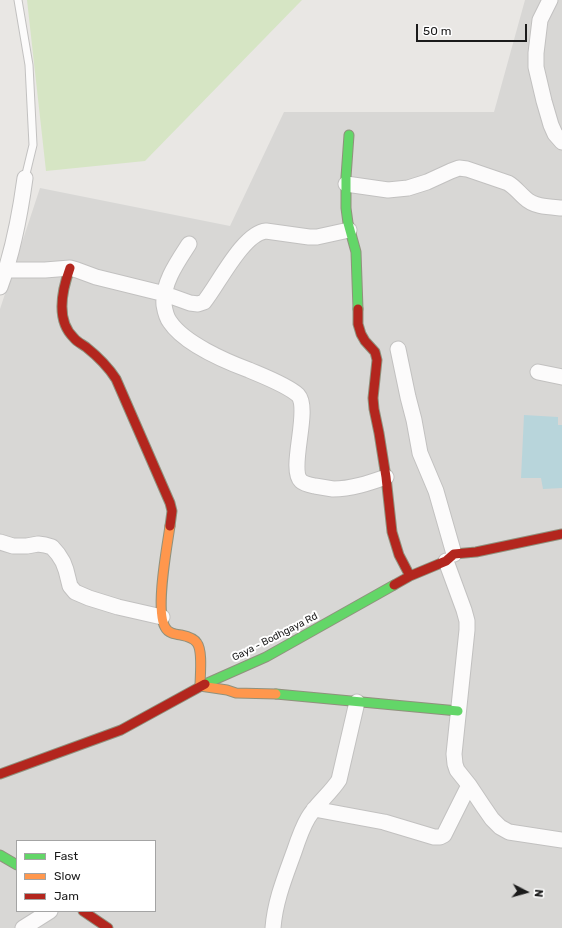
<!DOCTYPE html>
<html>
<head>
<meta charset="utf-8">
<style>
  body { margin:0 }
  #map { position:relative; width:562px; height:928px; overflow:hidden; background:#e9e7e4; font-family:Rubik,sans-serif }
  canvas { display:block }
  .legend { position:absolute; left:16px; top:840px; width:140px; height:72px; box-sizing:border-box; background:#fff; border:1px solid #a4a4a4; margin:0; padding:5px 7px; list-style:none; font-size:12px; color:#1b1b1b }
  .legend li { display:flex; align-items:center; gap:8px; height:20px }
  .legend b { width:20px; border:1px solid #a4a4a4 }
  .north { position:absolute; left:506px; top:872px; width:40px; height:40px; -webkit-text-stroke:3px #fff; paint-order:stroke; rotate:96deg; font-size:11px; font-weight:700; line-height:16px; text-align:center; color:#1b1b1b }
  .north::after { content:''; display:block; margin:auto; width:14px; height:18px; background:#1b1b1b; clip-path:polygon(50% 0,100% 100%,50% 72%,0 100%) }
  .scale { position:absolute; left:416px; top:24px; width:111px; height:18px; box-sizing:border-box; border:2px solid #1b1b1b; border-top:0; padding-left:5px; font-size:12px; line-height:14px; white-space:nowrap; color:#1b1b1b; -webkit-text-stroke:3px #fff; paint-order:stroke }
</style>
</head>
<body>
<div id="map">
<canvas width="562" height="928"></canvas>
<ul class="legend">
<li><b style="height:5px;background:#63d668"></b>Fast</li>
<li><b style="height:5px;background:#ff974d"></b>Slow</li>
<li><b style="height:5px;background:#b3261e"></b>Jam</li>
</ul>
<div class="north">N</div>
<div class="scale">50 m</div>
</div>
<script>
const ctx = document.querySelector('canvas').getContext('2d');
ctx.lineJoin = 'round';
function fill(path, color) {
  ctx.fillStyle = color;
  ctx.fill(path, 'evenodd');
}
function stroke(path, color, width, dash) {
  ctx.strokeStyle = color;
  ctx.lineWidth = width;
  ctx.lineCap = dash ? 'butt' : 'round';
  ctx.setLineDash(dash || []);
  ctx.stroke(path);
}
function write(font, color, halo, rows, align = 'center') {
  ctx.font = font + ' Rubik,sans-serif';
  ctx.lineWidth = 4;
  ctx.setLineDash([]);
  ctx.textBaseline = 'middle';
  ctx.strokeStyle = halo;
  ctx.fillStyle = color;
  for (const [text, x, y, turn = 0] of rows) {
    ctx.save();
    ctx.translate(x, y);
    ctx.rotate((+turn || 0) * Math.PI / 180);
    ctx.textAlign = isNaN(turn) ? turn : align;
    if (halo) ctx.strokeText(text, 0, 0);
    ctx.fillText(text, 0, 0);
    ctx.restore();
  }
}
fill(new Path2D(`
  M525 0H562V928H0V309L40 188 230 226 284 112H494ZM17 841H155V911H17Z`), '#d8d7d5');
fill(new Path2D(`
  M27 0H302L145 161 46 171Z`), '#d6e5c4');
fill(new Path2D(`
  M524 415 558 417V425H562V488L543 489 541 478H521Z`), '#b8d5db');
const lane = new Path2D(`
  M18 0 29 65 33 145 25 178`);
const street = new Path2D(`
  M550 0 540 20 536 53V67L544 101 551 125 555 134 562 142
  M346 184 388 190 408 188 427 182 451 171 459 168 467 169 508 183C515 187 519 193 525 198 534 207 549 207 562 208
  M189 244C178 261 162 283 164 305 165 311 166 317 170 322 184 343 225 361 249 370 263 376 287 385 298 395 311 409 288 469 301 481 304 484 310 485 315 486 321 487 327 488 333 489 351 489 369 483 386 477
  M6 270H45L70 268 77 270 96 277 165 294 190 303 198 304 204 302C218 285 243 233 266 231L309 237H317L349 230
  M0 287C13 252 20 215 25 178
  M398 349 408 397 414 420 420 453 436 491 454 554
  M538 372 562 377
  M0 542 13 546H27L38 544 45 545 52 547 58 554 63 562 66 570 70 586 75 592 89 598 118 607 162 617
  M446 561 464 610 467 621V630L454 754 455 764 457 770 469 785 483 806 492 819 500 827 509 832 562 840
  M314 809 384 822 434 837H440L444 835 469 785
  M23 928 50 911
  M273 928C275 901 285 877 294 852 298 840 302 828 308 818 316 804 330 794 339 780L357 702`);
const fast = new Path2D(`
  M349 135 346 177V208L348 223 356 252 358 309
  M205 684 266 657 394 585
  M276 694 458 711
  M0 855 17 865`);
const slow = new Path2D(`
  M170 526C167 547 155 610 165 627 168 633 174 634 181 635 186 636 194 638 197 643 203 651 200 676 200 686L227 690 236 693 276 694`);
const jam = new Path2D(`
  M70 268C62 290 55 320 74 338 77 342 82 344 86 347 96 355 109 368 116 379L170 503 172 511 170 526
  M358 309V324L361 334 365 341 375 352 377 360 373 398 374 409 379 433 386 477 392 532 399 555 410 576
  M394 585 410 576 446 561 454 554 476 552 562 534
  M0 774 121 730 205 684
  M83 911 108 928`);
stroke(lane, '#c2c1c0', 9);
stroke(street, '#c2c1c0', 17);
stroke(fast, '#90917d', 11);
stroke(slow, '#90917d', 11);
stroke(jam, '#90917d', 11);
stroke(lane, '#fcfbfb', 7);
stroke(street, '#fcfbfb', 15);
stroke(fast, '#63d668', 9);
stroke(slow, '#ff974d', 9);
stroke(jam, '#b3261e', 9);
write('10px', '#1b1b1b', '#fff', [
  ["Gaya - Bodhgaya Rd",275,637,-27]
]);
</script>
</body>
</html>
